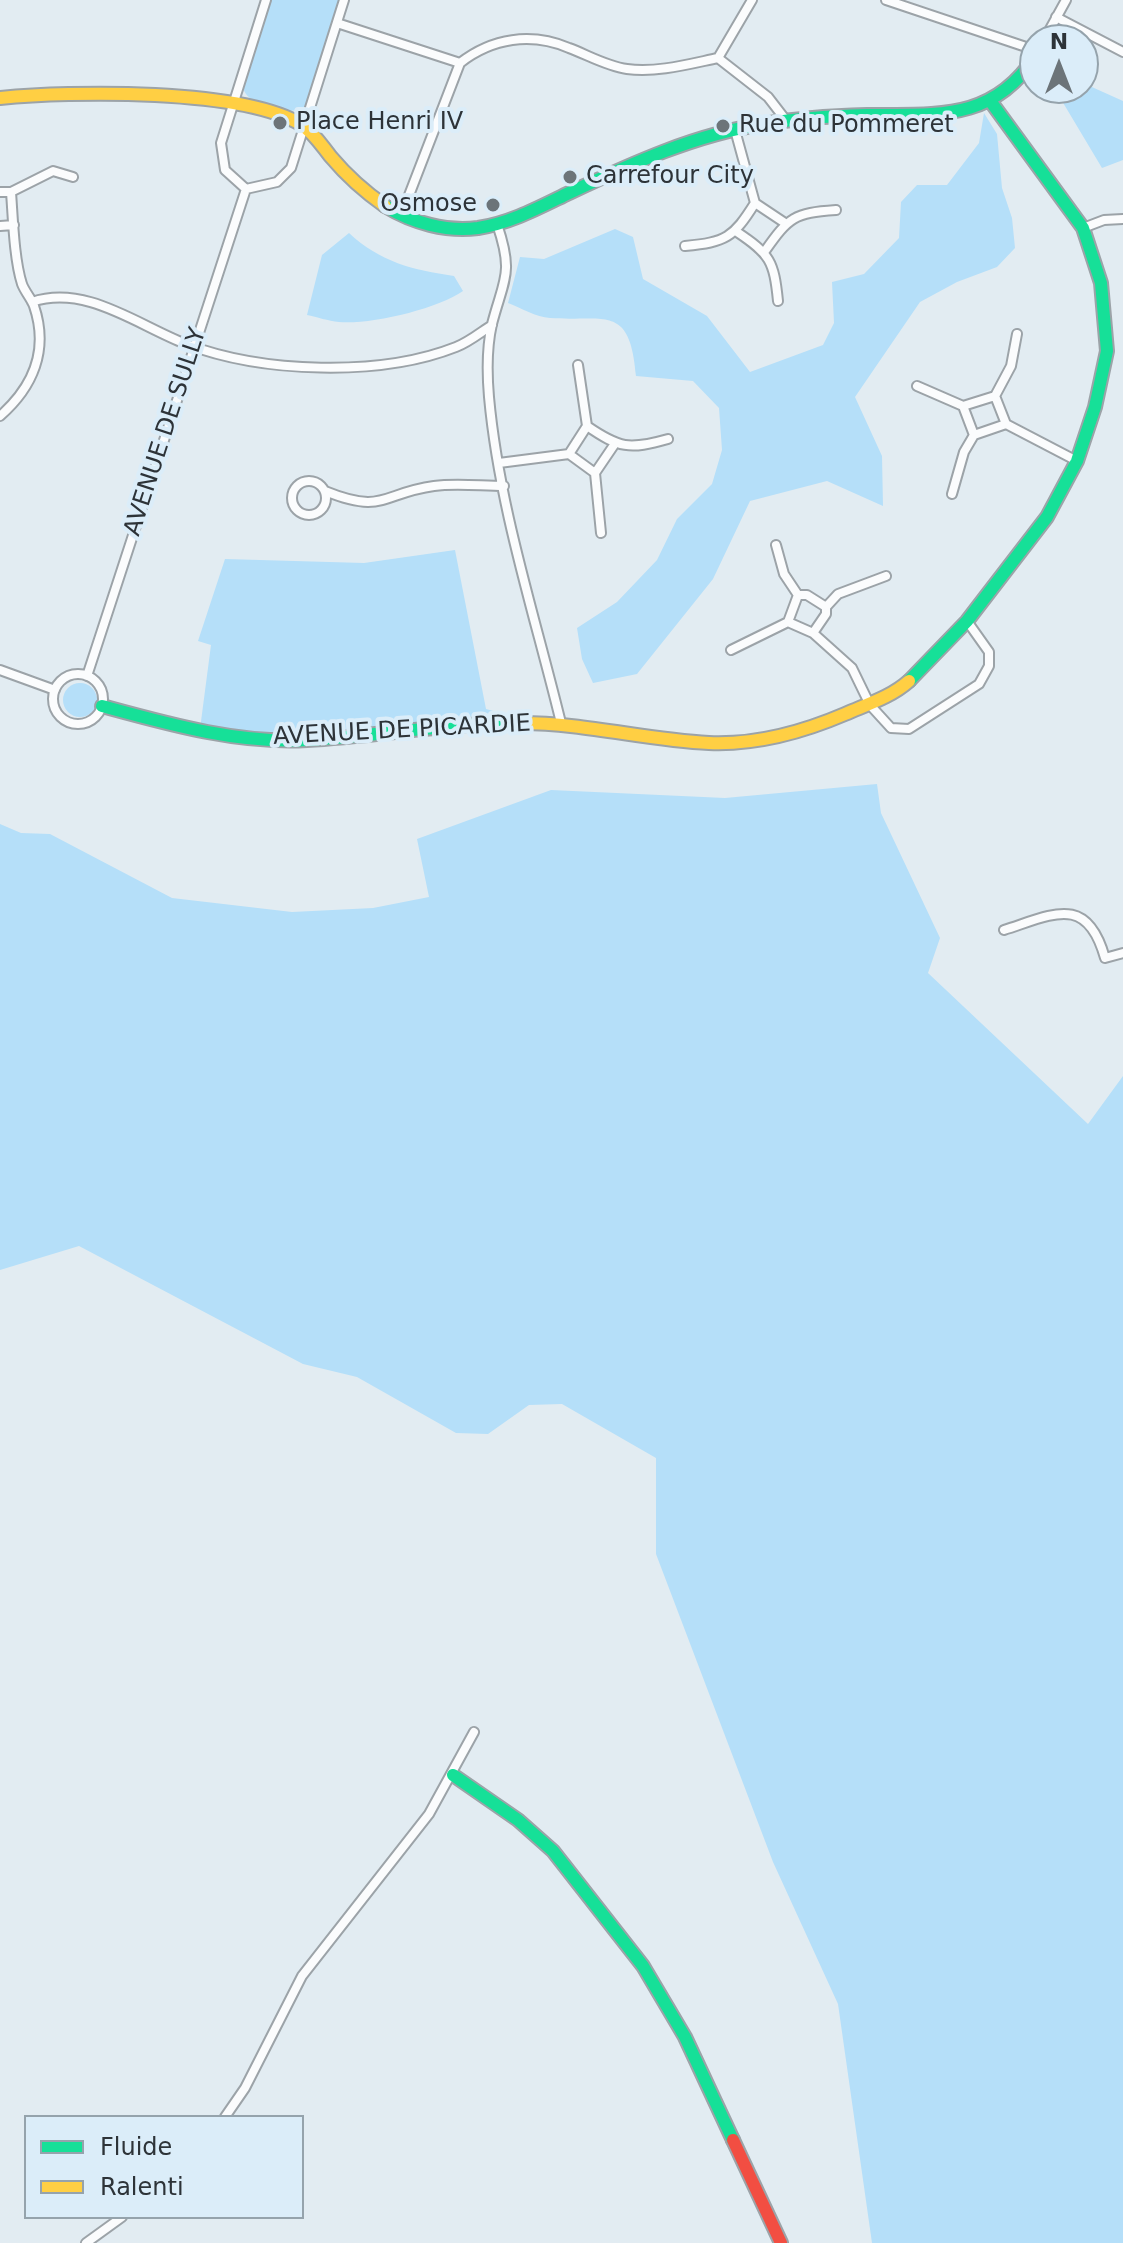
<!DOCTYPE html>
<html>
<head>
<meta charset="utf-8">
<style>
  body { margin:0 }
  #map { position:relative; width:1123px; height:2243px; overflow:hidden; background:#e2ecf2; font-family:"DejaVu Sans",sans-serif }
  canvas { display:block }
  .legend { position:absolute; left:24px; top:2115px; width:280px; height:104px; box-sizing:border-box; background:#dbedf9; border:2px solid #95a3ac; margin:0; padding:10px 14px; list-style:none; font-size:24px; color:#2d3338 }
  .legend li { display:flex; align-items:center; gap:16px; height:40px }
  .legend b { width:40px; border:2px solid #95a3ac }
  .north { position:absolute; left:1019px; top:24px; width:80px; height:80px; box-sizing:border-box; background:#dbedf9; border:2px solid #95a3ac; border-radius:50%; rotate:0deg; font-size:22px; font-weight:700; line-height:32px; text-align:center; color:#2d3338 }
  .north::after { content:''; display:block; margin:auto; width:28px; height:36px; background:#6c7479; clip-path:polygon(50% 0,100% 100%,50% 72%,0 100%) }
</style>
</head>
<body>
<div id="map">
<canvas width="1123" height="2243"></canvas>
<ul class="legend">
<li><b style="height:10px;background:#16e098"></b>Fluide</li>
<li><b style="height:10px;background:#ffcf43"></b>Ralenti</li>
</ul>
<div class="north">N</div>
</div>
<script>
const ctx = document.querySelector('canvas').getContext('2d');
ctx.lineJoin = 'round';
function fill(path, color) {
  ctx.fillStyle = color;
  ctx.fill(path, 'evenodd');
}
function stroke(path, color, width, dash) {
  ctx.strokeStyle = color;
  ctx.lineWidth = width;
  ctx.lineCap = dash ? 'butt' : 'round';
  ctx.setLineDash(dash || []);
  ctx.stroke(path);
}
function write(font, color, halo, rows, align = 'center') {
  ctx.font = font + ' "DejaVu Sans",sans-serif';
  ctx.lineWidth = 8;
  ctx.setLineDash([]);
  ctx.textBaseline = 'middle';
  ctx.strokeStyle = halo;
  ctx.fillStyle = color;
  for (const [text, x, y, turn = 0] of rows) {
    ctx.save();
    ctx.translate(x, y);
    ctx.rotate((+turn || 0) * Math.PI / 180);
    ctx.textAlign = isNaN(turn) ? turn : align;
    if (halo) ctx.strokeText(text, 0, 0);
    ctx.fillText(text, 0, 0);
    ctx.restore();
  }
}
fill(new Path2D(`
  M271 0H340L307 106C292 118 244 106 243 86Z
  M1083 83 1123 101V160L1102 168 1062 101 1071 88H1083Z
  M984 113 997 134 1002 188 1012 218 1015 248 997 267 957 282 920 302 855 397 882 456 883 506 827 481 750 501 713 579 637 674 593 683 582 659 577 628 617 602 657 560 677 519 712 484 722 450 719 408 693 381 636 376C630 303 605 322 550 318 536 317 521 308 508 303L520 257 544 259 615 229 633 237 643 279 707 316 750 372 823 345 834 323 832 282 864 274 899 238 901 202 917 185H947L979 143Z
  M349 233C380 262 413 270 454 276L463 291C438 309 369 325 339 322 328 321 317 317 307 315L322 255Z
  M455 550 486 709 497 712 469 720 318 737 200 729 211 645 198 641 225 559 364 563Z
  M63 700a17 17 0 1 1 34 0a17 17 0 1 1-34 0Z
  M877 784 881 813 940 938 928 973 1088 1124 1123 1076V2243H872L838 2004 773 1862 656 1554V1458L562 1404 529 1405 488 1434 456 1433 357 1377 303 1364 79 1246 0 1270V824L21 833 50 834 172 898 292 912 373 908 429 897 417 839 551 790 725 798Z`), '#b5dff9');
const street = new Path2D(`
  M266 0 221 143 225 170 246 189 277 182 291 168 344 0
  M886 0 1035 50
  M1056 17 1123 52
  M337 23 460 63
  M1044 40 1066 0
  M718 58 752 0
  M735 130 755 203 785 223
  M0 192H11L53 171 73 177
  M401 216 460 63C492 38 531 32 569 48 588 55 606 66 627 69 657 73 689 64 718 58L768 97 785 119
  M497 224C514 274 504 278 492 324 487 346 487 374 489 397 499 507 535 616 561 723
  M0 226 14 225
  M1083 228 1104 220 1123 219
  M737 232C770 254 774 261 778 301
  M685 246C726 242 733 238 755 203
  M765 251C789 217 794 213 836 210
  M32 302C86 284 137 325 186 344 262 373 380 377 456 347 469 342 481 332 492 325
  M578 365 587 426 569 454 595 473 614 445
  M917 386 963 406 974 435 1006 424 995 396 963 406
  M995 396 1011 366 1017 334
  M0 416C33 387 49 350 34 306 31 298 25 292 22 284 14 259 13 218 11 192
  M1006 424 1077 461
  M587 426C619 448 629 450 668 439
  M499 463 569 454
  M595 473 601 533
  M292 498a17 17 0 1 1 34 0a17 17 0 1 1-34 0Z
  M325 491C384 515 382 493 434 486 456 483 481 486 504 486
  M952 494 964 452 974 435
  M776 545 784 574 798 595H807L826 607V614L813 633 788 622
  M826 607 838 594 886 576
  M813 633 852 668 870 705 891 728 909 729 979 684 989 666V652L967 621
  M731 650 788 622 798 595
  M0 670 55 690
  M53 699a25 25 0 1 1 50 0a25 25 0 1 1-50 0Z
  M87 676 246 189
  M1004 930C1054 914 1087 894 1105 958L1123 953
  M225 2117 245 2088 302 1976 429 1814 474 1732
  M86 2243 122 2217`);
const fast = new Path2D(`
  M385 206C413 223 446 232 478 228 511 223 540 207 569 193 631 164 696 134 764 124 798 118 832 116 867 115 936 114 992 122 1035 57
  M909 681 967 621 1047 517 1077 461 1095 407 1107 351 1101 283 1083 228 991 102
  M102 706C168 724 238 744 307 740 379 736 449 723 521 723
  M453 1775 518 1820 553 1851 643 1966 685 2037 733 2140`);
const slow = new Path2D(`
  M0 98C71 91 242 88 302 125 314 133 322 146 331 157 347 176 365 192 385 206
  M521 723C585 723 646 740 709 743 756 745 803 732 845 714 868 704 891 697 909 681`);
const jam = new Path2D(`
  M733 2140 781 2243`);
stroke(street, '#9ca3a8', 12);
stroke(fast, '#9ca3a8', 16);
stroke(slow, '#9ca3a8', 16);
stroke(jam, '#9ca3a8', 16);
stroke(street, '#fbfcfd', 8);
stroke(fast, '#16e098', 12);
stroke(slow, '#ffcf43', 12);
stroke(jam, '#f24e42', 12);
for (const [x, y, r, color] of [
  [280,123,8,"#6c7479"],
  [723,126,8,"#6c7479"],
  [570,177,8,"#6c7479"],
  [493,205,8,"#6c7479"]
]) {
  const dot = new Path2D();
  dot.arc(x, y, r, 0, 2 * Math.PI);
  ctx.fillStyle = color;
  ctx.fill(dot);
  stroke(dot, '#dbedf9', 3);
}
write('24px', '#2d3338', '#dbedf9', [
  ["Place Henri IV",296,123],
  ["Rue du Pommeret",739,126],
  ["Carrefour City",586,177],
  ["Osmose",477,205,"right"]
], 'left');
write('24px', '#2d3338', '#dbedf9', [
  ["AVENUE DE SULLY",166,432,-72],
  ["AVENUE DE PICARDIE",402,731,-3]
]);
</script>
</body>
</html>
